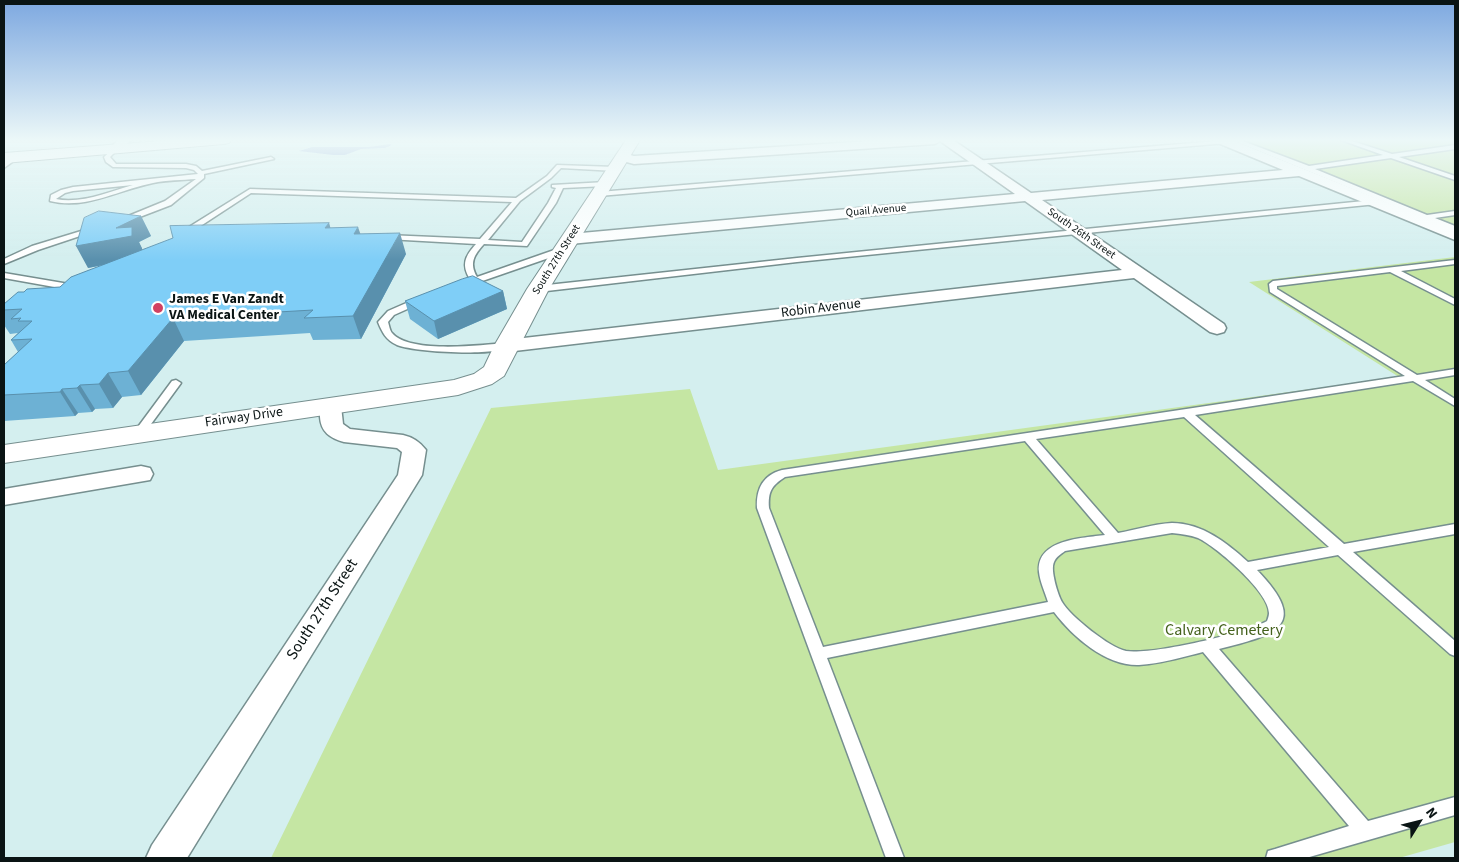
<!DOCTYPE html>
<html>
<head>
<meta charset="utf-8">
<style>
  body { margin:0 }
  #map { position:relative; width:1459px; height:862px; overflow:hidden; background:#d4efef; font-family:"Source Sans 3",sans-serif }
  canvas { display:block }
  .frame { position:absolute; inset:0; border:5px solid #0a1414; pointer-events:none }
  .north { position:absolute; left:1394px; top:797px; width:50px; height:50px; -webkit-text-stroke:4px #fff; paint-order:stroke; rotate:54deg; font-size:14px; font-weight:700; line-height:20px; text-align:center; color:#0a1414 }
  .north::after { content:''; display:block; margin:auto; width:18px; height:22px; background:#0a1414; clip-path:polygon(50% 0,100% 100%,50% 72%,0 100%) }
</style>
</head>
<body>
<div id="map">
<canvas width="1459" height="862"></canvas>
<div class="frame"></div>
<div class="north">N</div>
</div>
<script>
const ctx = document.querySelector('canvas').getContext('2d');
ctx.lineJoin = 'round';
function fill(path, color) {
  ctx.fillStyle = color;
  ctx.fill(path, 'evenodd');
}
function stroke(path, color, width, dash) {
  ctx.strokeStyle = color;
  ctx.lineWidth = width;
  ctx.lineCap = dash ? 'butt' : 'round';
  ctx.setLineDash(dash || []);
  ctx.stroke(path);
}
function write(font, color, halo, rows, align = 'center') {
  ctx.font = font + ' "Source Sans 3",sans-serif';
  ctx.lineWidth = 5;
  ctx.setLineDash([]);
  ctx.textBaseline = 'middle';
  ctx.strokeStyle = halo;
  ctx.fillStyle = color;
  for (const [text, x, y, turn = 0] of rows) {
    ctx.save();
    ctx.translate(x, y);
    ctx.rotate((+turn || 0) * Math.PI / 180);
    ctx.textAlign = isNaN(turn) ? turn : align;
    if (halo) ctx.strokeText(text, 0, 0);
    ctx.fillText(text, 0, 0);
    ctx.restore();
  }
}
fill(new Path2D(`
  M1237 140H1455V227Z
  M1455 257V842L1399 858H271L491 408 690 389 718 470 1399 377 1249 282Z`), '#c5e6a3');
fill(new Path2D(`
  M390 144 392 145 385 148 361 149 345 155H333L299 151 312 147H369Z`), '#7e96d5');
const service = new Path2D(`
  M1229 140 1230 141 1227 143 599 196 596 194 599 192Z
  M1232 140H1240L1309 166 1383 155 1341 140H1349L1392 154 1455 145V149L1399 157 1455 176V180L1391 158 1315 169 1427 215 1455 211V215L1435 218 1455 226V231Z
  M116 146 119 148 110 157 116 164H186L196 166 202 171 271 157 274 159 204 174V178L171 205 124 223H121V219L165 201 196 179C182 180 166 180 153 183 118 190 86 210 50 201L51 195 61 190 73 187 198 174 194 170 186 168 113 167 106 162 104 157ZM133 185C109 192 81 204 56 199L65 193 73 191Z
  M14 156 19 157 4 168V163Z
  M557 165 616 167 619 169 616 171 561 168 551 178 520 201 488 240 522 242 548 203 556 188 552 187V185L606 182 609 184 606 186 563 188 556 203 527 246 484 244C474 255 469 263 477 277L560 248H566V252L465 287 461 284 470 279C461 265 465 256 476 244L387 239 383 237 387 235 480 239 512 202 251 193 196 229 189 227 250 189 516 198 547 176Z
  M1374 200H1377V204L797 262 538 292 534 289 538 286 797 258Z
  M91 228 98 230 38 250 4 264V259L32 246Z
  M1455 260V264L1401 271 1455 299V305L1390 272 1277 286V289L1417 375 1455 369V375L1425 380 1455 399V406L1413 381 1195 415 1344 544 1455 524V534L1353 552 1455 641V656L1450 654 1338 555 1257 570C1312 627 1274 635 1219 649L1368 821 1455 797V815L1306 858H1266L1268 851 1275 849 1349 826 1203 652C1183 657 1160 664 1139 665 1106 666 1073 637 1054 612L827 658 904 858H886L757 508C756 489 763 475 782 470L1405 376 1270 292 1269 284 1273 281ZM1184 417 1329 547 1248 562C1227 543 1202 523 1172 523 1154 524 1135 530 1118 533L1036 439ZM1025 441 1105 535C1083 538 1036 539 1039 572 1040 582 1045 592 1048 602L823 647 769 508C768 492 771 486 785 477ZM1172 533C1181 534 1190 535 1198 538 1217 547 1269 592 1269 613 1269 616 1268 618 1267 621 1244 634 1151 655 1126 651 1110 648 1070 616 1062 602 1058 595 1050 570 1054 562 1056 557 1061 554 1065 551Z
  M4 273 69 284 73 287 63 293 59 290 60 288 4 278Z
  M420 297 423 298V302L394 315 388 322C389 325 390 331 392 333 410 354 481 345 506 343L511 346C498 357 414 352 397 345 386 340 382 332 378 322L388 311Z
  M176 380 181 383 143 435H135L133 433 135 431 172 381Z`);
const minor = new Path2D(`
  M118 140H131L120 151H112L110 148Z
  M886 140H953L1031 193 1283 170 1218 143 1216 140H1232L1455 230V240L1299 176 1042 200 1224 324 1226 328 1224 332 1217 334 1210 332 1134 278 506 352 499 350 496 346 499 342 506 340 1122 270 1025 201 570 244 565 242 562 239 565 236 570 234 1015 194 940 141 935 144 634 164 619 160 617 157 623 153 634 156Z
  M330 400 338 401 341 406 343 424 350 429 403 435C412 437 420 442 426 450L422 475 187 858H146L152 845 398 475 402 452 397 448 344 442C330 438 321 432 320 417 320 411 319 407 322 401Z
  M141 466 150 468 153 474 150 480 4 505V489Z`);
const tertiary = new Path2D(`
  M626 140H640L549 289 504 376 492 384 458 395 4 463V445L454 380 474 374 484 367 494 346 527 289Z`);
const primary = new Path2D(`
  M174 140H231L229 143 224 144 4 163V153Z`);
stroke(service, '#768f8f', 3);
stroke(minor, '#768f8f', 3);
stroke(tertiary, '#768f8f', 2);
stroke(primary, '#768f8f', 2);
fill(service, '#fff');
fill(minor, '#fff');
fill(tertiary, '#fff');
fill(primary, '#fff');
fill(new Path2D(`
  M141 216 151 236 139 242 142 250 329 223 330 228 360 234 406 254 361 339 313 340 310 333 184 341 141 395 122 397 113 408 95 409 92 412 78 413 75 416 4 421V365L18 352 11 340 18 333 10 334 4 325V304L24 292 60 287 103 265 88 268Z
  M503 291 507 309 438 339 410 319 405 301Z`), '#6db1d4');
fill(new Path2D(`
  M141 216 151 236 139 242 142 248 143 257 88 268 76 246Z
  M329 223 335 243 325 228Z
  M358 227 365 247 354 234Z
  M400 233 406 254 361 339 353 316Z
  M503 291 507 309 438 339 434 321Z
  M173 318 184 341 141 395 128 371Z
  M108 373 122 397 113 408 99 384Z
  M80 385 95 409 92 412 77 388Z
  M62 389 78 413 75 416 60 392Z`), '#5990ad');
const building = new Path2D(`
  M99 211 141 216 116 228 132 227V236L76 246 84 218Z
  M329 223 325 228 358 227 354 234 400 233 353 316 304 318 313 310 173 318 128 371 108 373 99 384 80 385 77 388 62 389 60 392 4 395V365L32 339 11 340 32 321H18L21 318 11 319 22 309 4 310V304L18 292H24L27 289 60 287 71 277 173 238 170 226Z
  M473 276 503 291 434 321 405 301 462 279Z`);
fill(building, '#7fcef7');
stroke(building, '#5990ad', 1);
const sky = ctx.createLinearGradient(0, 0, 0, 260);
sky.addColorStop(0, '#7da8e0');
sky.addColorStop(0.54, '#ecf8f8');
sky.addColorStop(1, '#ecf8f800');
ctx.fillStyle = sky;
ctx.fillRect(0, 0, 1459, 260);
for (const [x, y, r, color] of [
  [158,308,6,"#d14162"]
]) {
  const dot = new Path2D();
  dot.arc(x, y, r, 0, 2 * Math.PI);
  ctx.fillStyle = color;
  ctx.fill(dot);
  stroke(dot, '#fff', 2);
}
write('11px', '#0a1414', '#fff', [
  ["Quail Avenue",876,211,-5],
  ["South 26th Street",1081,234,35],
  ["South 27th Street",557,260,-58]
]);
write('bold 14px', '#0a1414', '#fff', [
  ["James E Van Zandt",169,300],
  ["VA Medical Center",169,316]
], 'left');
write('14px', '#0a1414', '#fff', [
  ["Robin Avenue",821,309,-7],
  ["Fairway Drive",244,418,-8]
]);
write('16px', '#0a1414', '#fff', [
  ["South 27th Street",323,610,-57]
]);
write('16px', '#44611c', '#fff', [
  ["Calvary Cemetery",1224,631]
]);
</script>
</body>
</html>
